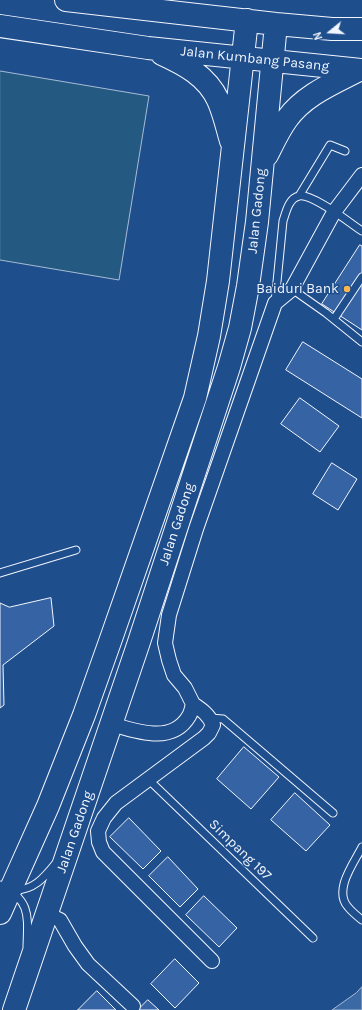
<!DOCTYPE html>
<html>
<head>
<meta charset="utf-8">
<style>
  body { margin:0 }
  #map { position:relative; width:362px; height:1010px; overflow:hidden; background:#1f4e8c; font-family:Karla,sans-serif }
  canvas { display:block }
  .north { position:absolute; left:310px; top:12px; width:40px; height:40px; -webkit-text-stroke:3px #1f4e8c; paint-order:stroke; rotate:252deg; font-size:11px; font-weight:700; line-height:16px; text-align:center; color:#f2f6ff }
  .north::after { content:''; display:block; margin:auto; width:14px; height:18px; background:#f2f6ff; clip-path:polygon(50% 0,100% 100%,50% 72%,0 100%) }
</style>
</head>
<body>
<div id="map">
<canvas width="362" height="1010"></canvas>
<div class="north">N</div>
</div>
<script>
const ctx = document.querySelector('canvas').getContext('2d');
ctx.lineJoin = 'round';
function fill(path, color) {
  ctx.fillStyle = color;
  ctx.fill(path, 'evenodd');
}
function stroke(path, color, width, dash) {
  ctx.strokeStyle = color;
  ctx.lineWidth = width;
  ctx.lineCap = dash ? 'butt' : 'round';
  ctx.setLineDash(dash || []);
  ctx.stroke(path);
}
function write(font, color, halo, rows, align = 'center') {
  ctx.font = font + ' Karla,sans-serif';
  ctx.lineWidth = 3;
  ctx.setLineDash([]);
  ctx.textBaseline = 'middle';
  ctx.strokeStyle = halo;
  ctx.fillStyle = color;
  for (const [text, x, y, turn = 0] of rows) {
    ctx.save();
    ctx.translate(x, y);
    ctx.rotate((+turn || 0) * Math.PI / 180);
    ctx.textAlign = isNaN(turn) ? turn : align;
    if (halo) ctx.strokeText(text, 0, 0);
    ctx.fillText(text, 0, 0);
    ctx.restore();
  }
}
const green = new Path2D(`
  M0 71 149 96 119 280 0 260Z`);
fill(green, '#245a82');
stroke(green, '#a8bbd7', 1);
const water = new Path2D(`
  M362 987V1010H332L356 993Z`);
fill(water, '#3b69a3');
stroke(water, '#a8bbd7', 1);
const building = new Path2D(`
  M360 245 362 246V330L322 304Z
  M303 342 362 379V418L286 370Z
  M300 398 339 426 320 452 281 424Z
  M332 463 357 479 338 510 313 494Z
  M51 598 54 626 3 665 4 705 0 708V603L9 607Z
  M244 747 279 777 251 809 217 779Z
  M295 793 330 825 306 851 271 820Z
  M129 818 161 851 143 869 110 837Z
  M168 857 198 889 180 907 149 876Z
  M204 896 237 928 219 947 186 915Z
  M175 959 199 983 175 1008 151 984Z
  M97 991 116 1010H78Z
  M148 1000 159 1010H138Z`);
fill(building, '#3563a3');
stroke(building, '#f2f6ff', 1);
const lane = new Path2D(`
  M299 196 330 145 345 151
  M292 289 326 313 362 342
  M275 302 283 221C286 212 289 198 299 196 312 193 350 223 362 231
  M334 319 362 277
  M0 573 76 550
  M210 718 223 719 333 813
  M149 780 313 938
  M362 847C354 863 333 890 348 907 352 912 357 916 362 920
  M0 885C31 900 28 916 27 946
  M13 890C33 891 44 878 56 863`);
const street = new Path2D(`
  M193 704C202 710 209 715 213 725L209 733 204 738 116 803 104 818 98 831 99 842 103 852 212 961
  M111 724C136 731 172 745 189 716 191 713 192 708 193 704L185 688 174 675 169 660 165 643 169 615 196 529 275 303 292 289 334 212 362 175
  M47 914 60 920 75 946 88 964 133 1006`);
const primary = new Path2D(`
  M66 0 276 24 332 29H362
  M0 26 148 48 362 70
  M162 54C184 64 207 76 218 100 224 113 227 128 231 141
  M267 155C273 143 279 130 287 119 304 95 334 83 359 70
  M0 913 48 806 84 715 112 636 195 398 209 336 218 281 247 20
  M14 1010 138 645 229 367 240 328 248 286 257 222 276 24`);
stroke(lane, '#f2f6ff', 9);
stroke(street, '#f2f6ff', 16);
stroke(primary, '#f2f6ff', 24);
stroke(lane, '#1f4e8c', 7);
stroke(street, '#1f4e8c', 14);
stroke(primary, '#1f4e8c', 22);
for (const [x, y, r, color] of [
  [347,289,4,"#ffb74d"]
]) {
  const dot = new Path2D();
  dot.arc(x, y, r, 0, 2 * Math.PI);
  ctx.fillStyle = color;
  ctx.fill(dot);
  stroke(dot, '#1f4e8c', 1.5);
}
write('14px', '#f2f6ff', '#1f4e8c', [
  ["Jalan Kumbang Pasang",255,59,6],
  ["Jalan Gadong",257,211,-84],
  ["Jalan Gadong",177,524,-72],
  ["Jalan Gadong",75,832,-71],
  ["Simpang 197",240,850,44]
]);
write('14px', '#f2f6ff', '#1f4e8c', [
  ["Baiduri Bank",339,289]
], 'right');
</script>
</body>
</html>
